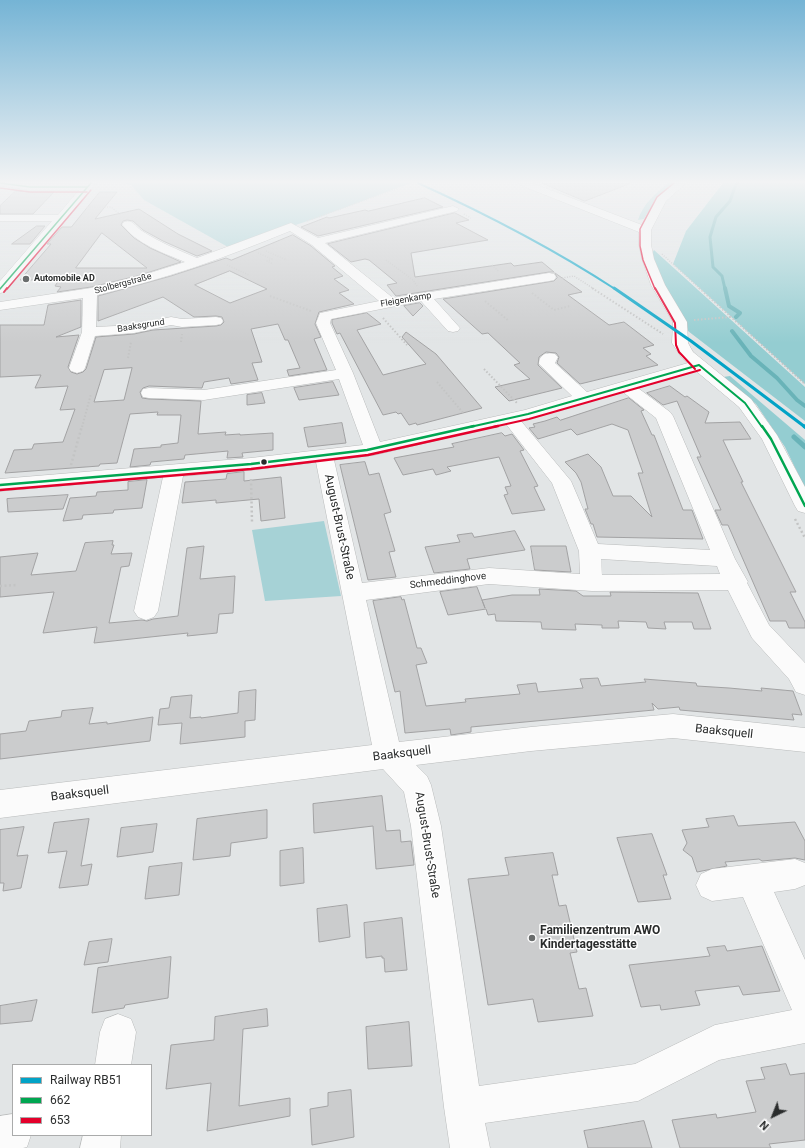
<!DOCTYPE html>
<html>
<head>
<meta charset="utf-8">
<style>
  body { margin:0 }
  #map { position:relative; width:805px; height:1148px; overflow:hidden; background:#e2e5e6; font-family:Roboto,sans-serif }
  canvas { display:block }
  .legend { position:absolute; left:12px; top:1064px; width:140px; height:72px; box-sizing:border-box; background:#fff; border:1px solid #aaabab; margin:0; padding:5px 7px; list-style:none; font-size:12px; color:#2a2c2c }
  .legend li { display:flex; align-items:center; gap:8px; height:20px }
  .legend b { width:20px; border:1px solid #aaabab }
  .north { position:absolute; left:753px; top:1096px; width:40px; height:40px; -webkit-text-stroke:3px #fff; paint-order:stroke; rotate:223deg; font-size:11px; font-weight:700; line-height:16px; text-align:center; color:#2a2c2c }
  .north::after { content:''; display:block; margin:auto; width:14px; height:18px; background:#2a2c2c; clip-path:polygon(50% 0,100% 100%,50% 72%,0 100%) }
</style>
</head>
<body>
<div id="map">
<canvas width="805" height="1148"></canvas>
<ul class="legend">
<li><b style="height:5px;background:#02a3c6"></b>Railway RB51</li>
<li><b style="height:5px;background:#00a651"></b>662</li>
<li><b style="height:5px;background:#e4002b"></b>653</li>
</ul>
<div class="north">N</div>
</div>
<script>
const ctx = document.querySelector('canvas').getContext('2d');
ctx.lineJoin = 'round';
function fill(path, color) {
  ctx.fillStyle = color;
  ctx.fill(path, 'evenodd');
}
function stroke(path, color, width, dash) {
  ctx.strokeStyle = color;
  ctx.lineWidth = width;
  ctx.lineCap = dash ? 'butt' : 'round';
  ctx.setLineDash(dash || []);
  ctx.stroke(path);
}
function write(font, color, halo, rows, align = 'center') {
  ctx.font = font + ' Roboto,sans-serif';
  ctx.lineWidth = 3;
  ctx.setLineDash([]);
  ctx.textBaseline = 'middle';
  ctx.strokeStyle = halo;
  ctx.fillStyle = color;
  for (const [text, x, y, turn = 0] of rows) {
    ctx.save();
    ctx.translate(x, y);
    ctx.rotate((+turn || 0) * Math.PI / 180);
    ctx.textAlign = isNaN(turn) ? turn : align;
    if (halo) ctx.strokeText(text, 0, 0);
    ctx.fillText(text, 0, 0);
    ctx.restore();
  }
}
fill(new Path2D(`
  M122 183H411L317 218 228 247 144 200 131 185Z
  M668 183H676L656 200 644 219 638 220C642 205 657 192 668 183Z
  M324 521 341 596 265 601 252 530Z`), '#a6d2d6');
fill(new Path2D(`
  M723 183H805V384L673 264 686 231Z
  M654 250 805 387V421L688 331 684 318 671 299 651 255Z
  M730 376 805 440V488L785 447 756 404 723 377Z`), '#94cdd1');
stroke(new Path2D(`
  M725 289 722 276 713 267 710 237 716 217 730 201 736 184 738 183`), '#69b3b8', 3);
stroke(new Path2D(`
  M725 288 729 306 740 313 736 317
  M732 331 751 356 777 378 797 400 805 406`), '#69b3b8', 4);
stroke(new Path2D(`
  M794 437 805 447`), '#69b3b8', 5);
const building = new Path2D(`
  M542 183H629V184L585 201Z
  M16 191 30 192H54L33 214H0V206Z
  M100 192H117L95 219 139 209 178 234 212 251 197 256 163 241 143 230 133 221 127 220 123 221 121 225 134 238 150 248 181 262 137 276 91 287 57 292 61 287 55 286 59 280H20L51 244H47L62 227H71ZM102 233 147 268H76Z
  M425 198 443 207 318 236 301 227 327 217 329 218 365 210 368 211Z
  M455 213 469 220 456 223 488 240 411 253 415 277 511 263 514 266 542 262 554 272H549L396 296 387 285 397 283 369 260 365 259 351 262 328 244Z
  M37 226H45L30 244H12Z
  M293 235 311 246 335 266 332 267 343 276 334 279 349 290 339 293 354 304 319 312 315 324 321 337 314 339 327 370 289 376 287 370 300 368 288 340H285L278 324 251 329 262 362 252 363 258 380 231 384 229 378 204 382 202 388 149 386 143 388 140 392 142 398 149 399 201 401 198 434 226 432 225 435 240 434V435L273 433V450L242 453 243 457 227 458 228 451 185 455 184 459 151 462 150 465 130 467 134 449 161 447V445L178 443 181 415H157L158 412 130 414 117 463 100 464 99 466 5 473 14 450 32 449 34 444 63 442 75 409 60 410 68 386 35 388 41 375 0 377V325H44L48 305 81 300V327L56 337 79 335 68 367 71 372 77 374 83 372 86 369 96 337 134 334 153 330 216 326 221 325 224 322 222 317 216 316 194 317 163 297 98 321V296L171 276 226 258 231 260ZM230 271 267 289 230 303 195 285ZM132 368 124 400 94 402 104 370Z
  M555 273 582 292 568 295 609 325 624 322 654 345 643 348 651 354 646 356 658 365 580 384 557 363 559 357 556 353 546 352 539 357 538 365 562 388 509 401 495 387 530 379 514 365 520 363 488 333 482 334 443 299 554 281 557 278Z
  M420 303 423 306 413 316 404 306Z
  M367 313 381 324 357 330 383 375 426 364 402 337 406 332 436 354 482 408 417 425 416 423 409 425 401 413 398 414 396 412 383 415 340 333 337 334 332 323V320Z
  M333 382 339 395 299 400 294 388Z
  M670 386 685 397 687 396 709 412 705 423 740 422 751 439 723 440 743 482H741L796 592H790L805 622V628H789L786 621H770L728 525H722L715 510H721L697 457H701L677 401 663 405 647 393Z
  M262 393 265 403 247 405V395Z
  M629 398 644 410 641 411 652 435H654L683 510H692L703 539 597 537 593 524H591L585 509H588L581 482 576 473 565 462 588 454 601 467 613 496H631L652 517 638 473H643L628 430 612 424 577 435 571 429 538 439 529 428 535 427 533 424 545 421 557 417 560 420Z
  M342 423 346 443 308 447 304 428Z
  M502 433 505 436 512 434 524 450 520 451 538 486 534 487 545 510 512 514 504 495 508 494 505 487 511 486 499 457 447 467 451 471 436 475 433 469 403 475 394 458 454 447 452 444Z
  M365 462 369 475 379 473 391 512 384 514 395 551 389 552 396 577 368 580 340 465Z
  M244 472V481L281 477 285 518 261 521 259 499 216 503V500L182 503 185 482 226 479 227 474Z
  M147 480 142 508 114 510 113 513 83 515 82 519 63 521 70 498 96 496 97 492 128 490V482Z
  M68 495 63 509 8 512 7 499Z
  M515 531 525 550 467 559 470 569 434 573 425 547 460 542 457 535 472 533 474 537Z
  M113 541 112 545H114L111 554 132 553 129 566 121 567 109 623 142 620 147 621 153 619 178 616 187 548 204 546 200 579 235 576 233 613 219 614 217 633 187 636 188 633 94 643 97 627 43 633 54 592 0 597V557L38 553 31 575 76 571 85 543Z
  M531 546H566L571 572 535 570Z
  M477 587 485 608 482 600 512 595H540L539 589 576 591 583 596H611L610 592 698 593 711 629H694L692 622H664L666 629 648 628 646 622 618 621 619 628H602V625L575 624 576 630 542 629 541 622 496 621 495 614 488 615 486 609 448 615 440 592Z
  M401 597 402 600 404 599 417 648H421L427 663 416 665 426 706 466 702 465 699 520 694 517 685 536 683 538 692 583 688 580 679 598 678 601 686 646 682 644 679 696 683 697 686 729 688 762 691 761 688 793 691 802 715 792 714 794 720 680 710 679 707 658 709 652 703 654 710 471 727V732L451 735 450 729 405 733 400 691 395 692 373 601Z
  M256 690 255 720 245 721V737L180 744 182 723 158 725 160 709 169 708 171 697 192 695 190 718 201 717V718L238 713 239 692Z
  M93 708 89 724 107 722V724L153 717 150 741 0 759V734L26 731 29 721 61 717 62 711Z
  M382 796 386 831 400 830 401 842 411 841 414 865 376 869 373 826 314 833 313 804Z
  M267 810V838L231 843 230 856 193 860 197 819Z
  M734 816 738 826 795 822 805 841V860L795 858 762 861 759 859 725 862 727 866 697 872 692 857 683 850 687 843 682 830 709 827 706 819Z
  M89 819 81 866 92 864 88 885 59 888 67 851 48 853 54 823Z
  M157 824 153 852 117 857 121 828Z
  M24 827 17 856 28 855 21 888 3 891 4 883H0V830Z
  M652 834 667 875H663L671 899 638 902 617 838Z
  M303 848 304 883 280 886V851Z
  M553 853 558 875H552L559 906 566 905 577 952 570 953 579 989 586 988 593 1016 538 1022 533 999 488 1005 468 879 509 875 505 858Z
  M182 863 179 895 145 899 149 867Z
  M347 905 350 937 319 942 317 909Z
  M402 918 407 970 385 972 384 958H382V956L366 958 364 923Z
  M112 939 108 962 84 965 89 942Z
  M725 946 727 951 762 946 780 991 743 995 739 986 695 991 700 1005 661 1010 660 1005 641 1007 629 965 710 956 707 948Z
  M171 957 168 998 125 1005 124 1008 92 1013 98 968Z
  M37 1000 32 1021 0 1024V1006Z
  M267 1009 268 1026 243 1029 239 1106 290 1098V1116L207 1131 211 1083 166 1089 171 1045 214 1040 215 1017Z
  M409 1022 412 1066 368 1069 366 1027Z
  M786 1064 790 1075 805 1073V1140L769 1144 771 1148H680L672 1120 716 1114 717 1118 756 1112 746 1081 765 1079 761 1068Z
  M351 1090 354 1137 312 1145 310 1109 328 1106V1093Z
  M644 1121 652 1148H588L584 1131Z`);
fill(building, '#cbcccd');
stroke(building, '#a2a2a3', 1);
const minor = new Path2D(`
  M0 183H96L5 292 0 293V281L52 221H0V215H58L79 190H30L0 186Z
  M519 183H532L642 225 657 197 675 183H686L666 201 651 230V245L654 259 665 285 687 322 688 343 693 352 751 399 777 435 805 487V513L798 511 795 506 762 439 739 407 696 371 638 388 670 412 673 416 735 559 748 582 747 583 769 625 805 663V695L796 692 789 679 752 638 728 590 592 591 489 584 366 600 399 742 531 727 673 714 805 728V752L673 738 531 751 416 765 427 776 431 785 441 826 479 1086 635 1064 715 1025 792 1010 743 897 712 901 701 896 696 885 701 874 712 869 795 859 805 863V885L795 889 774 892 805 960V1043L719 1060 638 1101 485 1123 490 1148H450L444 1107 411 826 404 792 383 769 0 818V790L372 745 316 462 251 470 183 476 158 611 154 617 146 620 138 617 134 611 163 477 0 491V479L251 458 363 445 339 379 204 400 149 398 143 397 141 393 143 389 149 388 204 390 336 370 316 323 320 313 325 312 379 301 312 245 290 231C227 257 163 280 97 295L96 327 134 325 171 317 182 319 216 317 221 318 223 321 221 324 216 325 182 327 171 325 134 333 95 336 85 368 83 371 77 373 71 371 69 368 82 332 83 298 0 310V302L91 288 137 277 185 262C164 253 136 244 122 224L124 222C133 219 135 227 142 231 159 242 178 250 197 258L291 223 318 238 453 206 459 209 457 211 325 243 393 298 549 273 554 274 556 277 554 280 549 281 434 299 460 328 458 331 453 332 448 331 421 301 331 319 330 323 353 373 380 442 525 410 572 396 539 364C539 354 547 352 555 354L558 357 555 363 587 392 688 363 682 358 672 343 673 322 651 285 642 259 639 245V232L520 185ZM623 392 656 418 710 550 598 544 571 481 521 421ZM506 424 552 483 579 551 580 574 489 568 362 583 334 460 374 455ZM601 559 717 566 720 574 602 575Z
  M118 1014 131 1019 136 1032 131 1065H95L100 1032 105 1019Z
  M13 1114V1135H31L27 1147 23 1148H0V1116Z
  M83 1135H121L120 1148H80Z`);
stroke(minor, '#b9bbbb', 1);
stroke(new Path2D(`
  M87 207H111L121 215
  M464 214 471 218
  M307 221 399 188
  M266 251 287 260
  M258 253 272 259 267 261 273 264
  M662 254 700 289
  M386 260 413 280 417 286
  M227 265 249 275
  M492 265 499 272
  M562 278 574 276 594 289`), '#c3c4c4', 1.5, [1, 1.5]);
stroke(new Path2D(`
  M592 288 663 334
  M699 288 805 384
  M532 293 554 310 570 306
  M270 296 311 311
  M485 301 509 321
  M383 318 407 345
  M694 320 730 317
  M181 342 182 334
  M128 358 131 342
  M484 369 517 403
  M437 382 464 414
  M82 427 91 394`), '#c3c4c4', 2, [1.5, 2]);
stroke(new Path2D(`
  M71 465 82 426
  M251 479 252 522
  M795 519 805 538
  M0 586 17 585`), '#c3c4c4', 2.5, [2, 2.5]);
fill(minor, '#fbfbfb');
stroke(new Path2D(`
  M0 183 30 187H87
  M0 289 91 183`), '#00a651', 1.5);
stroke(new Path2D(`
  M699 365 745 403 762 427
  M470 427 528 414 699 365`), '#00a651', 2);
stroke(new Path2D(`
  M762 426 771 439 805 506
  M0 485 251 464 367 450 474 426`), '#00a651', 2.5);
stroke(new Path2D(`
  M0 188 30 192H87
  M7 289 91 190
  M655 289 643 260 640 246V229L657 197 674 183`), '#e4002b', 1.5);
stroke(new Path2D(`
  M655 288 675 323 676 345 679 352 695 369
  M4 292 7 288
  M493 427 529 419 700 370`), '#e4002b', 2);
stroke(new Path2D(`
  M0 490 251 469 368 455 498 426`), '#e4002b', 2.5);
stroke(new Path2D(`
  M418 183C486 214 552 248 615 289`), '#02a3c6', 2);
stroke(new Path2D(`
  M614 288 691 341 805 427`), '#02a3c6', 3);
stroke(new Path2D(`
  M804 426 805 427`), '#02a3c6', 3.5);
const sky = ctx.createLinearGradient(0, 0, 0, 343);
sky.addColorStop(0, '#75b4d5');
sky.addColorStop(0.53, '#f2f3f4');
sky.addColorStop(1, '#f2f3f400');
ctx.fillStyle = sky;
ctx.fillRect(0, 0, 805, 343);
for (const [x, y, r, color] of [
  [26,279,4,"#6a6d6d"],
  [264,462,3.5,"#2a2c2c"],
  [532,938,4,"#6a6d6d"]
]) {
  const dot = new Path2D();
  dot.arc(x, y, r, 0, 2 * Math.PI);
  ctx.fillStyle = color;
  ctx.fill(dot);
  stroke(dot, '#fff', 1.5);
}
write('bold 9px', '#2a2c2c', '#fff', [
  ["Automobile AD",34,279]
], 'left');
write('9px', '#2a2c2c', '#fff', [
  ["Stolbergstraße",123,284,-15],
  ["Fleigenkamp",406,300,-10],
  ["Baaksgrund",141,326,-9]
]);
write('10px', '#2a2c2c', '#fff', [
  ["Schmeddinghove",448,581,-7]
]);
write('12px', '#2a2c2c', '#fff', [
  ["August-Brust-Straße",339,527,78],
  ["Baaksquell",724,732,6],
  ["Baaksquell",402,754,-7],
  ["Baaksquell",80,794,-7],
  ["August-Brust-Straße",427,845,81]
]);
write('bold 12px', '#2a2c2c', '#fff', [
  ["Familienzentrum AWO",540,931],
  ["Kindertagesstätte",540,945]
], 'left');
</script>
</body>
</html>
